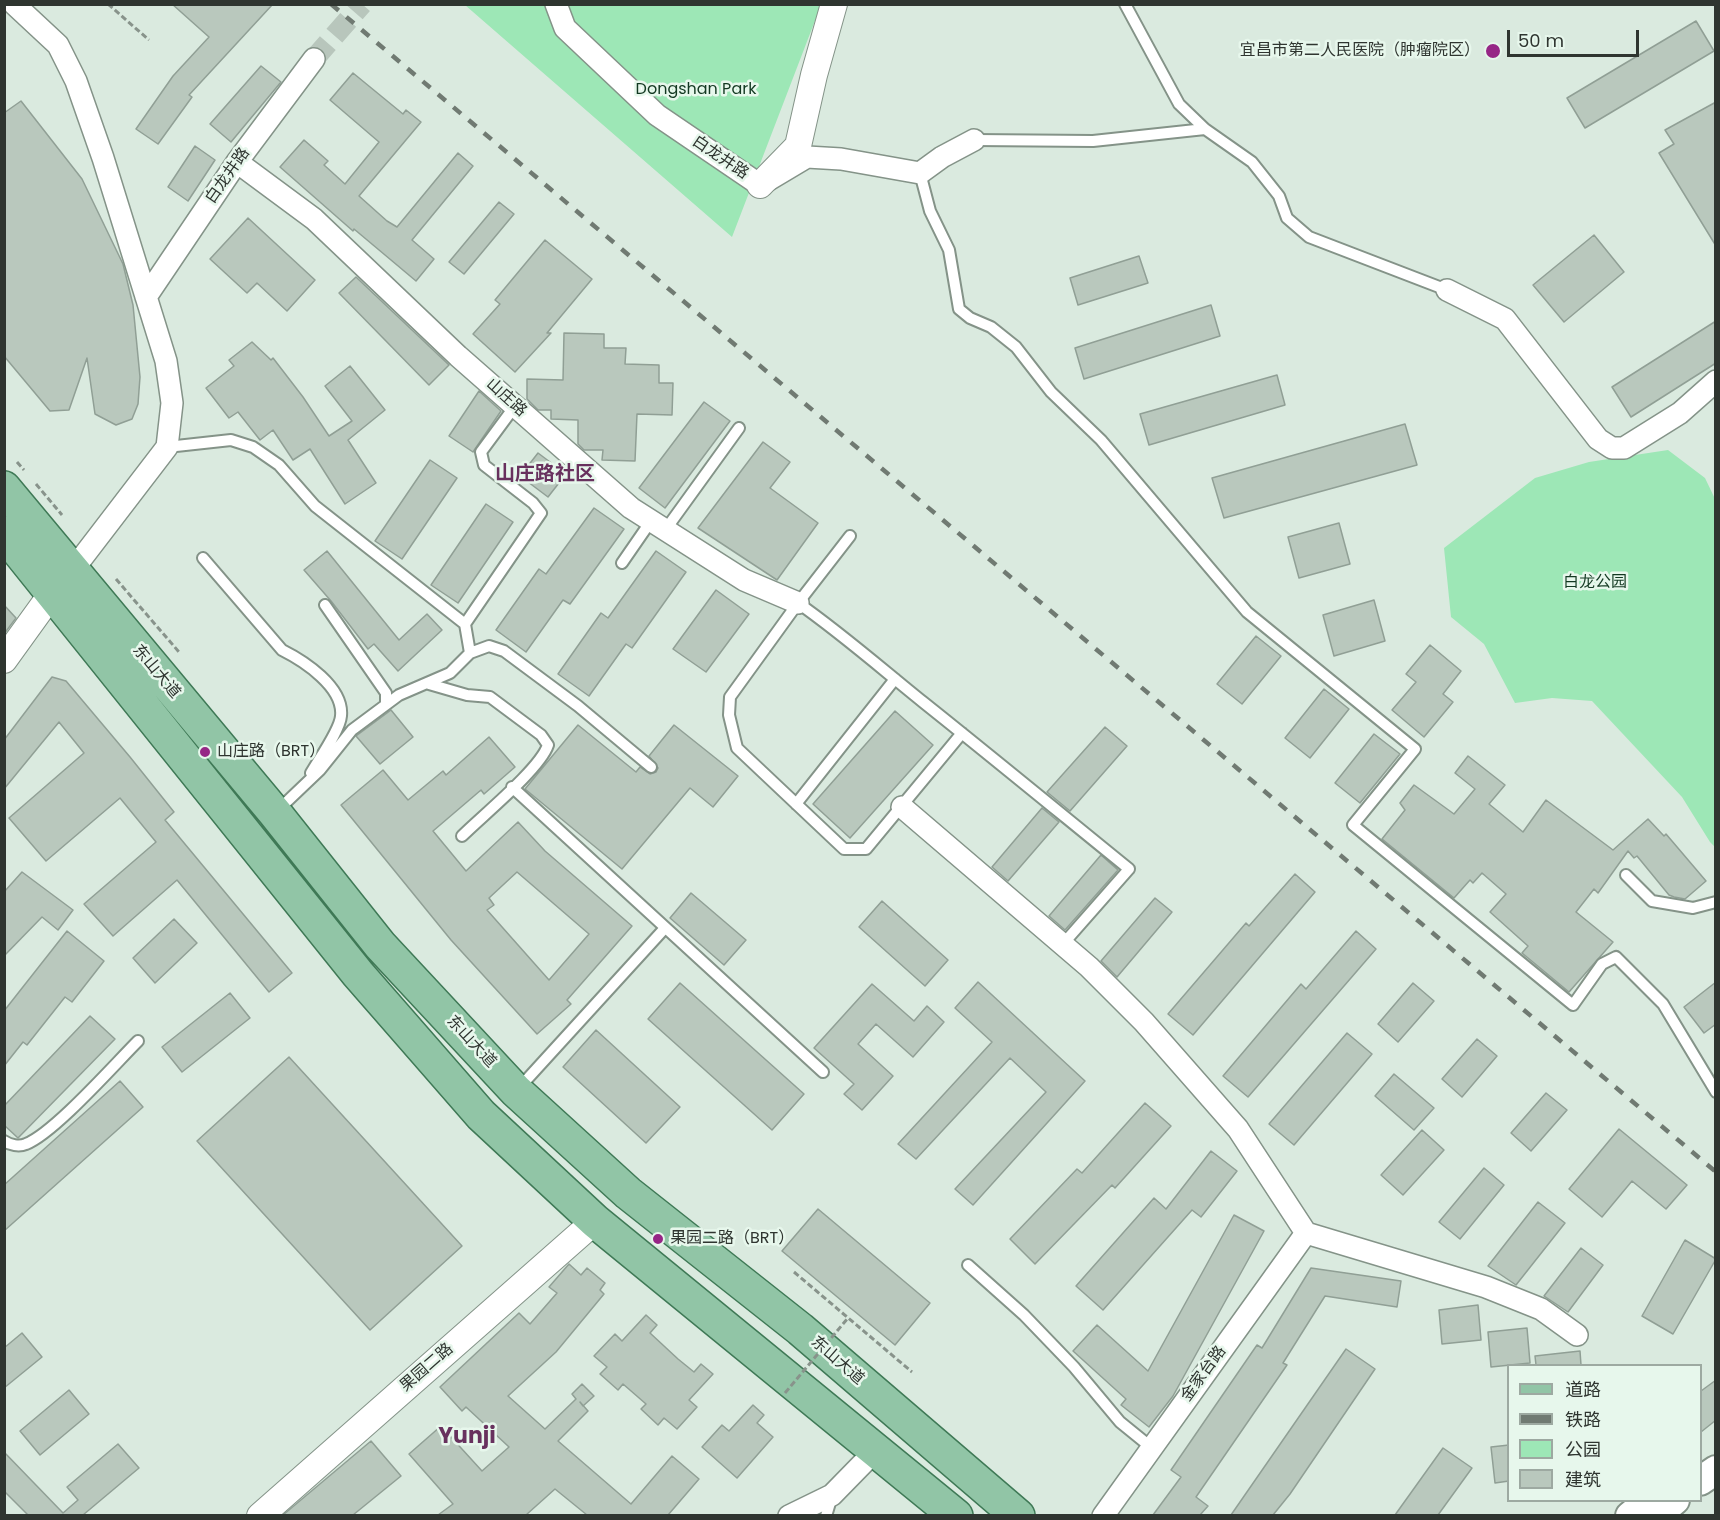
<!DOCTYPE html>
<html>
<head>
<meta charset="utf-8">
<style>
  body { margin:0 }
  #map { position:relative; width:1720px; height:1520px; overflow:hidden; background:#daeadf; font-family:Poppins,"Noto Sans SC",sans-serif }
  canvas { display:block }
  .frame { position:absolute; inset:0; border:6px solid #2f3530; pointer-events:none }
  .legend { position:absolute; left:1507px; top:1364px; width:195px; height:138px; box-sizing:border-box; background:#e7f7ec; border:2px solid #9da9a1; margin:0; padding:8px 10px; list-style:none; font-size:18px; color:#2f3530 }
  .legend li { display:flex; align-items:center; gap:12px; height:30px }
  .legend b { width:30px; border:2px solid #9da9a1 }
  .scale { position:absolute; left:1507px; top:30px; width:132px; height:27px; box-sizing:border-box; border:3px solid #2f3530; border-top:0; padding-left:8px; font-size:18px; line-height:21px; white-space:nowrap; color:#2f3530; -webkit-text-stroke:4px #e7f7ec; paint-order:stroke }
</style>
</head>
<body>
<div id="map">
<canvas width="1720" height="1520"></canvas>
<div class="frame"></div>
<ul class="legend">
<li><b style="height:8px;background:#91c5a6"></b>道路</li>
<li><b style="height:8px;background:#707a72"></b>铁路</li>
<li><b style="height:16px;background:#9de7b6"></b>公园</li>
<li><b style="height:16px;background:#b9c8bd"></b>建筑</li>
</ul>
<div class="scale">50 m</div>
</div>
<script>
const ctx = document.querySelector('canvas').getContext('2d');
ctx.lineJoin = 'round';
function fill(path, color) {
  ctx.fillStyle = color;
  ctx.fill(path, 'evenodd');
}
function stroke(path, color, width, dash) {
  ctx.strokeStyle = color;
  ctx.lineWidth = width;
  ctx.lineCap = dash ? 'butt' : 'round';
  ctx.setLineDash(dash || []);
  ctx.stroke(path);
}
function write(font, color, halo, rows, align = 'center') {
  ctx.font = font + ' Poppins,"Noto Sans SC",sans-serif';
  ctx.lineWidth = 5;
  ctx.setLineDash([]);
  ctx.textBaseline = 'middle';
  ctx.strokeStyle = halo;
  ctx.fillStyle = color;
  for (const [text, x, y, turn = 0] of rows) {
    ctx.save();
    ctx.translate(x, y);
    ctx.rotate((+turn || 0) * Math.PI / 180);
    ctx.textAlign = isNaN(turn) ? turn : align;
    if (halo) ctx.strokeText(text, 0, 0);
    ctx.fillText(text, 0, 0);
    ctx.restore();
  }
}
fill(new Path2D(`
  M465 5H821L732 237Z
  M1668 450 1705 478 1716 501 1715 847 1710 842 1682 797 1592 701 1552 698 1515 703 1484 644 1451 617 1444 548 1535 478 1589 462Z`), '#9de7b6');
const building = new Path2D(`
  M172 4H273L189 95 192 97 158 144 136 129 173 76 209 37Z
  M1696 21 1714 51 1585 128 1567 98Z
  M261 66 281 82 231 142 210 124Z
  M353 73 403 114 406 110 421 122 359 196 387 221 397 227 458 153 473 166 412 240 434 259 416 281 354 229 353 231 280 167 304 140 328 161 324 165 345 184 379 142 330 100Z
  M21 101 82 179 123 264 133 305 140 377 138 404 132 419 116 425 95 414 87 358 69 410 50 411 4 356V113Z
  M1716 102V246L1659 153 1674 144 1665 130Z
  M195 146 215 160 188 201 168 187Z
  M499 202 514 214 464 274 449 262Z
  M248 218 315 280 287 311 257 283 247 293 210 259Z
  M1594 235 1624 272 1564 322 1533 285Z
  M545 240 592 279 547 333H551L515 372 473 334 500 304 495 300Z
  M1139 256 1148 283 1078 305 1070 278Z
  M356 277 449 365 429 385 339 293Z
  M1211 305 1220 336 1084 379 1075 348Z
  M1716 321V363L1631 417 1612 387Z
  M564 333 604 334V348H626L625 364 659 365V383H673L672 415 637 414 635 461 602 460 603 450H584L578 444V420L551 419V410H538L527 399V379L563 380Z
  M252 342 271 360 273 358 303 397 329 436 352 421 325 386 350 366 385 410 348 440 376 483 345 504 310 449 293 460 273 430 260 440 238 412 229 418 206 388 234 366 229 360Z
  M1277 375 1285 405 1149 445 1140 414Z
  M479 391 501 411 473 452 449 436Z
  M704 402 730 421 665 508 639 488Z
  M1405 424 1417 465 1224 518 1212 478Z
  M763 442 790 462 770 488 818 523 777 580 698 528Z
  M538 453 566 474 548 497 520 476Z
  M430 460 457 478 402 559 375 541Z
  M486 504 513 522 458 603 431 585Z
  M594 508 624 529 570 604 563 600 526 652 496 630 539 569 546 574Z
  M1339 523 1350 564 1299 578 1288 537Z
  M327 551 399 640 427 614 442 630 398 671 374 644 368 649 331 601 304 570Z
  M656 551 686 572 632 648 626 644 589 696 558 674 601 613 608 618Z
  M716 590 749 614 706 672 673 649Z
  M1374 600 1385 641 1334 656 1323 615Z
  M4 605 16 618 4 634Z
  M1256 636 1281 656 1242 704 1217 684Z
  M1430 645 1461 671 1443 694 1453 702 1424 737 1392 710 1416 682 1406 674Z
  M52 677 66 681 130 757 174 812 165 820 292 973 269 992 177 880 113 936 84 904 156 842 120 798 46 861 9 818 84 753 59 722 4 789V740Z
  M1324 689 1349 709 1310 758 1285 738Z
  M391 710 413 737 380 764 356 736Z
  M895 711 933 745 850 838 813 804Z
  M578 725 636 772 640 767 650 774 656 772 658 768 649 756 674 725 738 776 713 807 690 788 622 869 525 789Z
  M1105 727 1127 746 1070 811 1047 792Z
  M1374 734 1400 754 1360 803 1335 783Z
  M489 737 515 767 484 794 481 790 433 831 466 871 518 822 545 851 632 926 567 1000 571 1004 537 1034 451 940 341 805 383 770 408 800 443 771 446 775ZM517 872 589 934 549 980 487 910 494 905 489 898Z
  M1468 756 1505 785 1489 804 1523 832 1546 800 1613 850 1648 819 1664 836 1666 834 1706 881 1685 899 1674 897 1669 895 1637 856 1634 858 1628 851 1598 893 1594 889 1576 912 1613 942 1569 992 1522 953 1528 946 1490 912 1506 894 1482 873 1473 883 1470 880 1454 898 1382 839 1405 810 1400 803 1414 785 1454 814 1475 789 1455 773Z
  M1042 808 1059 822 1008 881 992 867Z
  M1101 855 1118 870 1065 930 1049 916Z
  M22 872 73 910 58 930 42 917 4 956V892Z
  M1295 874 1315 892 1193 1035 1168 1014 1246 923 1249 926Z
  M691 893 746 940 724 965 670 918Z
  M1155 898 1172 912 1117 977 1101 961Z
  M882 901 948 960 925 986 859 927Z
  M174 919 197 943 155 983 133 958Z
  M67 931 104 961 72 1002 65 997 27 1045 23 1042 4 1066V1011Z
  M1356 931 1376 949 1248 1097 1223 1076 1301 984 1306 989Z
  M978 982 1085 1081 973 1205 955 1189 1046 1092 1010 1058 916 1159 898 1144 992 1042 955 1008Z
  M1716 982V1024L1704 1033 1684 1007Z
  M680 983 804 1094 772 1130 648 1019Z
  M1413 983 1434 1001 1398 1042 1378 1024Z
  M872 984 914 1021 927 1006 944 1022 913 1057 876 1024 858 1044 893 1076 862 1110 844 1094 854 1084 814 1048Z
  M230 993 250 1018 182 1072 162 1047Z
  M90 1016 115 1039 18 1138 4 1125V1106Z
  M596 1030 680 1107 646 1143 563 1067Z
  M1347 1033 1372 1054 1294 1145 1269 1124Z
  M1477 1039 1497 1056 1462 1097 1442 1079Z
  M289 1057 462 1246 370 1330 197 1141Z
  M1394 1074 1434 1108 1414 1130 1375 1096Z
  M120 1081 143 1107 4 1231V1185Z
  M1546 1093 1567 1110 1531 1151 1511 1133Z
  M1145 1103 1171 1126 1115 1188 1112 1185 1035 1264 1010 1239 1077 1169 1082 1173Z
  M1619 1129 1687 1185 1666 1209 1632 1181 1602 1217 1569 1189Z
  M1422 1130 1444 1150 1403 1195 1381 1175Z
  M1211 1151 1237 1171 1201 1217 1192 1210 1103 1310 1076 1286 1154 1198 1166 1209Z
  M1484 1168 1504 1185 1460 1239 1439 1222Z
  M1538 1202 1565 1223 1516 1285 1488 1266Z
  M818 1209 930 1303 895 1345 782 1251Z
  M1234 1215 1264 1231 1173 1396 1149 1427 1121 1405 1126 1399 1073 1351 1097 1325 1148 1371Z
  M1685 1240 1716 1259 1673 1334 1642 1316Z
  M1581 1248 1603 1265 1568 1312 1544 1296Z
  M569 1264 581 1275 587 1268 605 1283 600 1290 604 1294 556 1352 508 1396 545 1429 576 1399 572 1394 582 1384 594 1396 583 1406 580 1402 588 1411 558 1441 631 1504 672 1456 699 1479 668 1515H587L555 1489 526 1515H438L453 1504 409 1454 441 1426 482 1471 509 1447 466 1407 462 1411 440 1387 519 1313 530 1324 557 1293 549 1287Z
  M1311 1268 1401 1281 1397 1307 1325 1296 1283 1363 1287 1365 1196 1497 1208 1506 1200 1515H1153L1181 1477 1171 1470 1257 1345 1262 1348Z
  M1478 1305 1481 1340 1442 1344 1439 1310Z
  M646 1315 657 1325 650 1333 678 1359 694 1372 701 1364 713 1374 689 1400 697 1407 677 1429 664 1418 658 1425 641 1409 646 1404 623 1384 618 1390 600 1374 607 1367 594 1356 615 1334 622 1341Z
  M1527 1328 1530 1363 1491 1367 1488 1332Z
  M22 1333 42 1357 4 1388V1348Z
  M1346 1349 1375 1369 1290 1494 1273 1515H1231Z
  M1580 1351 1581 1365H1536L1535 1356Z
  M1716 1380V1420L1701 1432V1391Z
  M69 1390 89 1414 40 1455 20 1431Z
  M753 1405 764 1415 757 1423 773 1437 737 1478 702 1447 722 1425 729 1431Z
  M371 1441 401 1476 353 1515H283Z
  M118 1444 139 1468 83 1515H28L4 1491V1452L63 1513 78 1500 67 1487Z
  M1509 1445V1481L1495 1483 1491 1447Z
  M1443 1448 1472 1468 1438 1515H1395Z`);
fill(building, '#b9c8bd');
stroke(building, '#909f95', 1.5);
stroke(new Path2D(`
  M314 59 362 4`), '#b8c6bc', 21, [21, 10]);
const service = new Path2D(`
  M1125 4 1179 104 1205 129 1252 162 1279 196 1287 218 1309 237 1447 290
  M974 140 1093 141 1205 129
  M920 173 930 211 949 250 959 309 970 318 991 327 1016 347 1051 392 1101 440 1247 612 1415 749 1353 825 1573 1005 1602 964 1616 957 1663 1004 1716 1092
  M167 447 231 440 253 447 279 465 315 506 465 624 470 653 450 673 399 695 352 730 320 770 277 811
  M666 529 739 428
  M203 558 282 650C304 661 344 687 341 716 340 730 319 759 311 773
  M622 563 651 521
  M798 603 850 536
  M325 605 386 693V704
  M465 624 541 513 533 503 484 465 481 452 515 406
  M470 653 489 646 504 651 578 706 651 767
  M429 684 467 695 490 697 541 735 548 745C540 769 482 816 462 836
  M962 733 866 849H844L737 748 729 715 730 697 798 603C841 633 882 669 923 702 992 757 1060 813 1129 869L1063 944
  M512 787 823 1072
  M796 804 895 679
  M1626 875 1652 901 1693 908 1716 902
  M519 1088 665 928
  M4 1141C10 1145 19 1147 26 1144 54 1133 114 1065 138 1041
  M968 1265 1024 1315 1074 1367 1120 1422 1152 1448
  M826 1516 832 1496`);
const minor = new Path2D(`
  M14 4 58 45 76 81 103 158 166 361 172 403 167 447 72 571
  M556 4 565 28 657 115 760 185 807 157 841 159 920 173 942 157 974 140
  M237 162 314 219 458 356 631 508 744 580 798 603
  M1447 290 1505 319 1598 439 1612 448H1624L1680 413 1716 381
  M146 297 237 162 314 59
  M902 807 1089 967 1144 1022 1238 1129 1306 1233 1486 1287 1541 1309 1577 1335
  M789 1516 832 1495 876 1450
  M1103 1516 1306 1233`);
const tertiary = new Path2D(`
  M760 185 798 146 814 75 834 4
  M4 660 53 592
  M260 1516 595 1221`);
const secondary = new Path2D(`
  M1700 1481 1716 1470
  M1630 1516 1650 1500
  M1656 1516 1675 1500`);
const primary = new Path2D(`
  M4 488 275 813 380 945 516 1091 628 1193 800 1329 1018 1516
  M4 533 358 974 481 1115 595 1221 956 1516`);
stroke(service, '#849388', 14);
stroke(minor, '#849388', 24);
stroke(tertiary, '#849388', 28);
stroke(secondary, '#849388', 32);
stroke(primary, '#3f7956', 36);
stroke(new Path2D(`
  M108 4 149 40
  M17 462 24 470
  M36 484 62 515
  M116 579 179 652
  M794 1272 912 1372`), '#88938b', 3, [6, 3]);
stroke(service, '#fff', 10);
stroke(minor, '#fff', 21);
stroke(tertiary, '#fff', 26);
stroke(secondary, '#fff', 28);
stroke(primary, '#91c5a6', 33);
stroke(new Path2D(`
  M331 4 1716 1172`), '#707a72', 4.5, [10, 10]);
stroke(new Path2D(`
  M785 1393 848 1318`), '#88938b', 3, [6, 3]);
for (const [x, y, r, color] of [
  [1493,51,8,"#962686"],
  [205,752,6,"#962686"],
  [658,1239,6,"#962686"]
]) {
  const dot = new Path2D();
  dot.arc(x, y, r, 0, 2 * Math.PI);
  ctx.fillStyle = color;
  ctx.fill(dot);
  stroke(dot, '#e7f7ec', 2);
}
write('16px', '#2f3530', '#e7f7ec', [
  ["宜昌市第二人民医院（肿瘤院区）",1480,51,"right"],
  ["山庄路（BRT）",217,752],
  ["果园二路（BRT）",670,1239]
], 'left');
write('16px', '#133922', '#e7f7ec', [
  ["Dongshan Park",696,90],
  ["白龙公园",1595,583]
]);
write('16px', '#2f3530', '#e7f7ec', [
  ["白龙井路",720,158,34],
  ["白龙井路",228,176,-55],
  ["山庄路",506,398,42],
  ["东山大道",156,672,50],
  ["东山大道",471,1042,47],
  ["东山大道",837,1361,41],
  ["果园二路",427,1368,-41],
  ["金家台路",1204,1374,-54]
]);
write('bold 20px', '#68315e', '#e7f7ec', [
  ["山庄路社区",545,475]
]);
write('bold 22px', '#68315e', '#e7f7ec', [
  ["Yunji",467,1437]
]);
</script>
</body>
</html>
